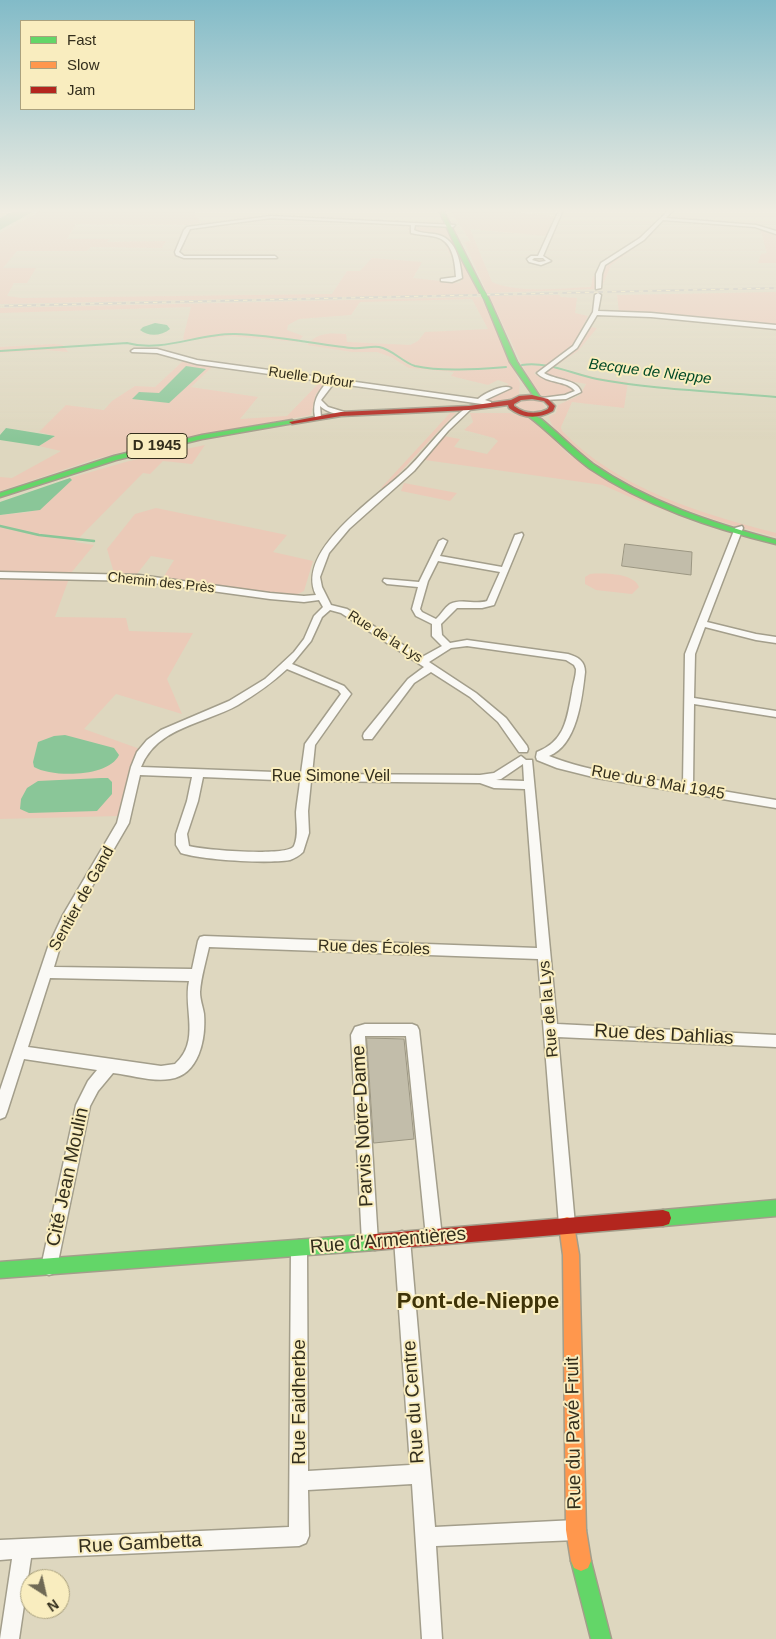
<!DOCTYPE html>
<html>
<head>
<meta charset="utf-8">
<style>
  body { margin:0 }
  #map { position:relative; width:776px; height:1639px; overflow:hidden; background:#ded7bf; font-family:Arial,sans-serif }
  canvas { display:block }
  .legend { position:absolute; left:20px; top:20px; width:175px; height:90px; box-sizing:border-box; background:#f9edbf; border:1px solid #aaa17e; margin:0; padding:6px 9px; list-style:none; font-size:15px; color:#332e1c }
  .legend li { display:flex; align-items:center; gap:10px; height:25px }
  .legend b { width:25px; border:1px solid #aaa17e }
  .north { position:absolute; left:20px; top:1569px; width:50px; height:50px; box-sizing:border-box; background:#f9edbf; border:1px solid #aaa17e; border-radius:50%; rotate:145deg; font-size:14px; font-weight:700; line-height:20px; text-align:center; color:#332e1c }
  .north::after { content:''; display:block; margin:auto; width:18px; height:22px; background:#6f6955; clip-path:polygon(50% 0,100% 100%,50% 72%,0 100%) }
</style>
</head>
<body>
<div id="map">
<canvas width="776" height="1639"></canvas>
<ul class="legend">
<li><b style="height:6px;background:#63d668"></b>Fast</li>
<li><b style="height:6px;background:#ff974d"></b>Slow</li>
<li><b style="height:6px;background:#b3261e"></b>Jam</li>
</ul>
<div class="north">N</div>
</div>
<script>
const ctx = document.querySelector('canvas').getContext('2d');
ctx.lineJoin = 'round';
function fill(path, color) {
  ctx.fillStyle = color;
  ctx.fill(path, 'evenodd');
}
function stroke(path, color, width, dash) {
  ctx.strokeStyle = color;
  ctx.lineWidth = width;
  ctx.lineCap = dash ? 'butt' : 'round';
  ctx.setLineDash(dash || []);
  ctx.stroke(path);
}
function write(font, color, halo, rows, align = 'center') {
  ctx.font = font + ' Arial,sans-serif';
  ctx.lineWidth = 4;
  ctx.setLineDash([]);
  ctx.textBaseline = 'middle';
  ctx.strokeStyle = halo;
  ctx.fillStyle = color;
  for (const [text, x, y, turn = 0] of rows) {
    ctx.save();
    ctx.translate(x, y);
    ctx.rotate((+turn || 0) * Math.PI / 180);
    ctx.textAlign = isNaN(turn) ? turn : align;
    if (halo) ctx.strokeText(text, 0, 0);
    ctx.fillText(text, 0, 0);
    ctx.restore();
  }
}
fill(new Path2D(`
  M42 210H195L194 212 201 223 188 225 76 224 67 239H109L107 242 166 241 162 248 91 247 87 251H17L3 268H36L27 283H14L7 296 22 298 332 294 347 271H360L372 258 422 262 413 278 459 283 462 279 458 255H450L444 242 440 239 409 232 408 226 446 228 479 294 0 304V233Z
  M450 210H513V212L554 216 547 236 470 229 492 282C518 294 562 288 591 287L593 276 596 277 595 289H599L605 264 627 250 630 251 611 265 601 289 487 293 464 242 470 241Z
  M760 228 776 234V263H758L761 254 767 253Z
  M776 292V325L662 314 619 312 617 295Z
  M559 295 561 297 577 298 575 313 588 316 583 326 585 327 571 348 534 373 536 375 546 380 569 385 573 389C565 400 544 400 535 391L489 296Z
  M481 297 520 383 519 394 506 402 476 404 475 399 509 384 498 380 488 385 451 376 454 372 409 368 391 357 377 352H352L307 345C317 332 330 333 346 334L347 342 410 345 418 341 425 332 488 329 472 299 360 302 351 315 299 319 288 325 287 330 303 336 298 342 229 336 185 341 183 338 191 307 0 313V308Z
  M591 327 597 328 578 351 554 367 595 377 628 382 624 408 572 402 561 427 562 431C618 489 699 513 776 533V537C702 518 627 494 569 442 561 435 550 427 549 416L556 413 558 405 580 395 586 384 552 378 548 376 546 372 575 350Z
  M54 344 63 345 68 352 45 350 0 353V347Z
  M183 361 213 366 191 387 258 397 240 419 287 416 321 381 324 385 316 394 311 415 156 443 92 460 0 491V477L12 478 61 451 39 446 55 436 39 432 66 405 104 410 112 401 135 386 155 387Z
  M531 400 542 402 545 407 544 409 531 412 518 407 519 402Z
  M450 413H456C432 437 409 464 385 488H381Z
  M470 413H511L536 421 568 454 602 477 677 515 632 498 603 485 425 460 444 436 460 439 454 447 487 454 498 441 494 438 464 430 473 422Z
  M205 445 192 464 163 461 150 474 143 473 75 542 94 545 71 573 55 617 126 618 129 631 193 633 167 679 182 714 116 694 84 729 140 749 130 766 119 816 0 819V515L30 512 72 480 70 478 129 461Z
  M404 483 457 493 450 501 401 491Z
  M156 508 287 535 273 552 313 561 304 591 296 595H289L163 578 174 560 151 556 137 574 114 573 107 549 135 514Z
  M590 574C603 573 634 573 639 587L632 594 596 590 585 584V577Z`), '#ebcab8');
fill(new Path2D(`
  M15 210H36L0 230V218Z
  M155 323 167 325 170 329C162 336 148 337 140 330L143 327Z
  M186 366 206 369 169 403 132 399 139 392 159 393Z
  M6 428 55 436 39 446 0 440V435Z
  M70 478 72 480 40 510 0 515V502Z
  M65 735 114 748 119 755C109 777 53 778 34 767L33 762 38 742 54 736Z
  M101 778H108L112 782V794L97 811 29 813 20 809 21 799 27 788 38 781Z`), '#8ac698');
stroke(new Path2D(`
  M0 351 127 343C163 353 199 333 235 334 275 335 313 344 352 348 361 349 370 346 379 347 392 349 402 362 415 366 442 372 479 369 506 367
  M522 365C547 361 572 374 597 379 656 390 716 391 776 397`), '#8ac698', 2);
stroke(new Path2D(`
  M0 526 39 535 94 541`), '#8ac698', 2.5);
const building = new Path2D(`
  M625 544 692 552 691 575 622 566Z
  M367 1038 404 1039 414 1139 374 1143Z`);
fill(building, '#c2bdaa');
stroke(building, '#9b9682', 1);
const street = new Path2D(`
  M559 210H563L543 256 551 261 541 265 529 262 527 259 531 256H538ZM534 258H543L546 261 539 262 532 260Z
  M669 210H673L666 218 756 225 776 231V234L755 227 663 220 644 240 605 265 602 274 601 288 596 289V274L601 263 640 238Z
  M271 216 455 225 453 227 415 225 414 230C420 233 427 233 434 234 456 237 460 259 462 278L452 282 441 281V279L456 277C455 262 453 241 436 237 428 235 419 235 411 233V225L271 218 190 229 179 252 184 256H275L277 258H184L176 255 175 252 184 230 187 227Z
  M598 293 601 295 598 311 651 313 776 325V329L651 317 597 315 577 348 544 373C554 380 578 379 581 392L566 399 542 400V398L565 395 575 391C567 380 547 384 537 373L573 346 593 312 595 295Z
  M134 349H157L197 360 478 399C485 393 503 384 511 388L485 400 491 402V404L489 405 334 383 321 400 328 407 351 414C345 418 326 412 320 406L321 417 318 419 315 417C312 402 318 393 327 382L197 364 157 353 132 352 131 351Z
  M467 407 472 408 448 431 414 471 349 529 329 553 320 577 322 587 331 605 347 609 422 657 442 646 432 636V624L416 616 412 609 418 587 387 584 383 581 384 579 419 582 439 541 443 539 447 541 440 556 502 567 515 535 522 533 523 535 494 605 482 608H457L441 624 442 635 450 643 467 640 568 654C578 657 585 661 585 672 582 699 577 745 549 756 591 773 638 777 683 784L685 654 735 528 742 526 743 528 707 622 756 634 776 637V643L756 640 705 627 695 654 694 698 776 711V717L694 704 693 786 776 800V808L597 778 557 768 537 760 536 757 537 752C565 741 567 719 572 692 573 684 576 677 576 669L574 665 566 660 467 646 451 648 429 662 476 693 506 718 527 746 528 749 527 752H519L498 722 470 697 431 672 414 683 372 739H364L363 736 364 733 408 679 424 667 341 613 330 610 322 617 311 641 292 664 344 686 351 694 315 745 312 774 480 775 494 773 521 756 526 760H532L557 1024 776 1035V1047L558 1037 575 1225 573 1231 567 1233 561 1231 559 1225 538 959 209 947C206 961 201 977 200 992 200 1000 203 1007 204 1014 206 1039 199 1075 170 1079 152 1082 131 1075 113 1073L98 1091 90 1106 57 1267 55 1273 49 1275 43 1273 41 1267 76 1105 88 1081 97 1070 24 1059 7 1112 5 1117 0 1119V1090L48 947 63 915 117 823 131 767 137 752 147 740 161 730 229 701 265 679 294 652 304 639 314 616 323 607 319 600 304 602 270 599 139 581 0 578V572L139 575 270 593 304 596 316 595C294 549 381 495 409 467 429 447 444 424 467 407ZM438 561 500 572 487 601C475 605 462 598 450 604 444 608 441 615 436 619L422 612 420 609 428 581ZM287 669 338 690 341 694 305 744 301 773 141 767C157 727 204 724 238 705 256 694 272 683 287 669ZM523 764 524 781 496 780 501 779ZM140 775 192 777 187 801 176 834V845L181 853C203 860 266 864 290 860 295 858 299 856 303 852L309 833 308 811 311 781 480 783 494 788 525 789 537 948 204 936 200 937 198 941 192 969 54 967 60 947 72 921 129 823ZM203 777 300 781C299 791 297 802 296 812 296 823 299 835 294 846 288 857 203 850 189 846L187 834 198 801ZM50 978 189 981C183 1009 201 1041 175 1064L161 1066 28 1047Z
  M365 1024H412L417 1026 419 1030 442 1237 440 1243 434 1245 428 1243 426 1237 406 1036H365L378 1242 376 1248 370 1250 364 1248 362 1242 351 1035 355 1027Z
  M402 1231 408 1233 410 1239 435 1527 576 1520 583 1523 586 1530 583 1537 576 1540 436 1546 442 1639H422L412 1484 308 1490 309 1536 306 1543 299 1546 31 1558 19 1639H0L12 1559 0 1560V1540L289 1527 291 1248 293 1242 299 1240 305 1242 307 1248 308 1471 410 1465 394 1239 396 1233Z`);
const fast = new Path2D(`
  M439 210H443L485 294 480 293 459 254Z
  M483 296 488 297 517 362 540 397 539 398H535L510 362Z
  M528 414H532L541 419C559 434 575 450 593 464 648 502 712 523 776 540V544C711 528 645 506 589 468 567 452 550 432 528 416Z
  M292 420 295 422 294 423 202 439 116 460 0 497V493L114 456 202 435Z
  M776 1200V1216L663 1226 657 1224 655 1218 657 1212 663 1210Z
  M375 1234 381 1236 383 1242 381 1248 375 1250 0 1278V1262Z
  M581 1551 588 1554 591 1561 611 1639H591L571 1561 574 1554Z`);
const slow = new Path2D(`
  M567 1217 573 1219 579 1255 586 1530 591 1561 588 1568 581 1571 574 1568 571 1561 566 1530 563 1255 559 1225 561 1219Z`);
const jam = new Path2D(`
  M532 395 548 399 555 406 553 411C538 419 523 419 509 408L508 405 469 410 341 416 292 424 289 422 341 412 469 406 511 400 519 396ZM532 399 544 401 549 406 548 409C536 415 525 414 514 406V404L521 400Z
  M663 1210 669 1212 671 1218 669 1224 663 1226 375 1250 369 1248 367 1242 369 1236 375 1234Z`);
stroke(street, '#a39e8b', 3);
stroke(fast, '#a39e8b', 3);
stroke(slow, '#a39e8b', 3);
stroke(jam, '#a39e8b', 3);
fill(street, '#faf9f5');
fill(fast, '#63d668');
fill(slow, '#ff974d');
fill(jam, '#b3261e');
const rail = new Path2D(`
  M0 306 776 288`);
stroke(rail, '#c2c0b9', 2);
stroke(rail, '#f9edbf', 1, [4.5]);
const fastBridge = new Path2D(`
  M483 293 485 297`);
stroke(fastBridge, '#a39e8b', 6, []);
stroke(fastBridge, '#63d668', 5);
const sky = ctx.createLinearGradient(0, 0, 0, 439);
sky.addColorStop(0, '#82bbc8');
sky.addColorStop(0.48, '#f0ede2');
sky.addColorStop(1, '#f0ede200');
ctx.fillStyle = sky;
ctx.fillRect(0, 0, 776, 439);
write('14px', '#332e1c', '#f9edbf', [
  ["Ruelle Dufour",311,378,8],
  ["Chemin des Près",161,583,6],
  ["Rue de la Lys",385,637,32]
]);
write('italic 15px', '#004926', '#f9edbf', [
  ["Becque de Nieppe",650,372,7]
]);
for (const [x, y, w] of [
  [157,446,60]
]) {
  const box = new Path2D();
  box.roundRect(x - w / 2, y - 12.5, w, 25, 4);
  ctx.fillStyle = '#f9edbf';
  ctx.fill(box);
  stroke(box, '#332e1c', 1);
}
write('bold 15px', '#332e1c', null, [
  ["D 1945",157,446]
]);
write('16px', '#332e1c', '#f9edbf', [
  ["Rue Simone Veil",331,777],
  ["Rue du 8 Mai 1945",658,783,10],
  ["Sentier de Gand",82,899,-61],
  ["Rue des Écoles",374,948,2],
  ["Rue de la Lys",549,1009,-95]
]);
write('19px', '#332e1c', '#f9edbf', [
  ["Rue des Dahlias",664,1035,3],
  ["Parvis Notre-Dame",363,1126,-93],
  ["Cité Jean Moulin",68,1177,-78],
  ["Rue d'Armentières",388,1241,-5],
  ["Rue Faidherbe",300,1402,-90],
  ["Rue du Centre",414,1402,-94],
  ["Rue du Pavé Fruit",574,1433,-91],
  ["Rue Gambetta",140,1544,-3]
]);
write('bold 22px', '#3e3308', '#f9edbf', [
  ["Pont-de-Nieppe",478,1302]
]);
</script>
</body>
</html>
